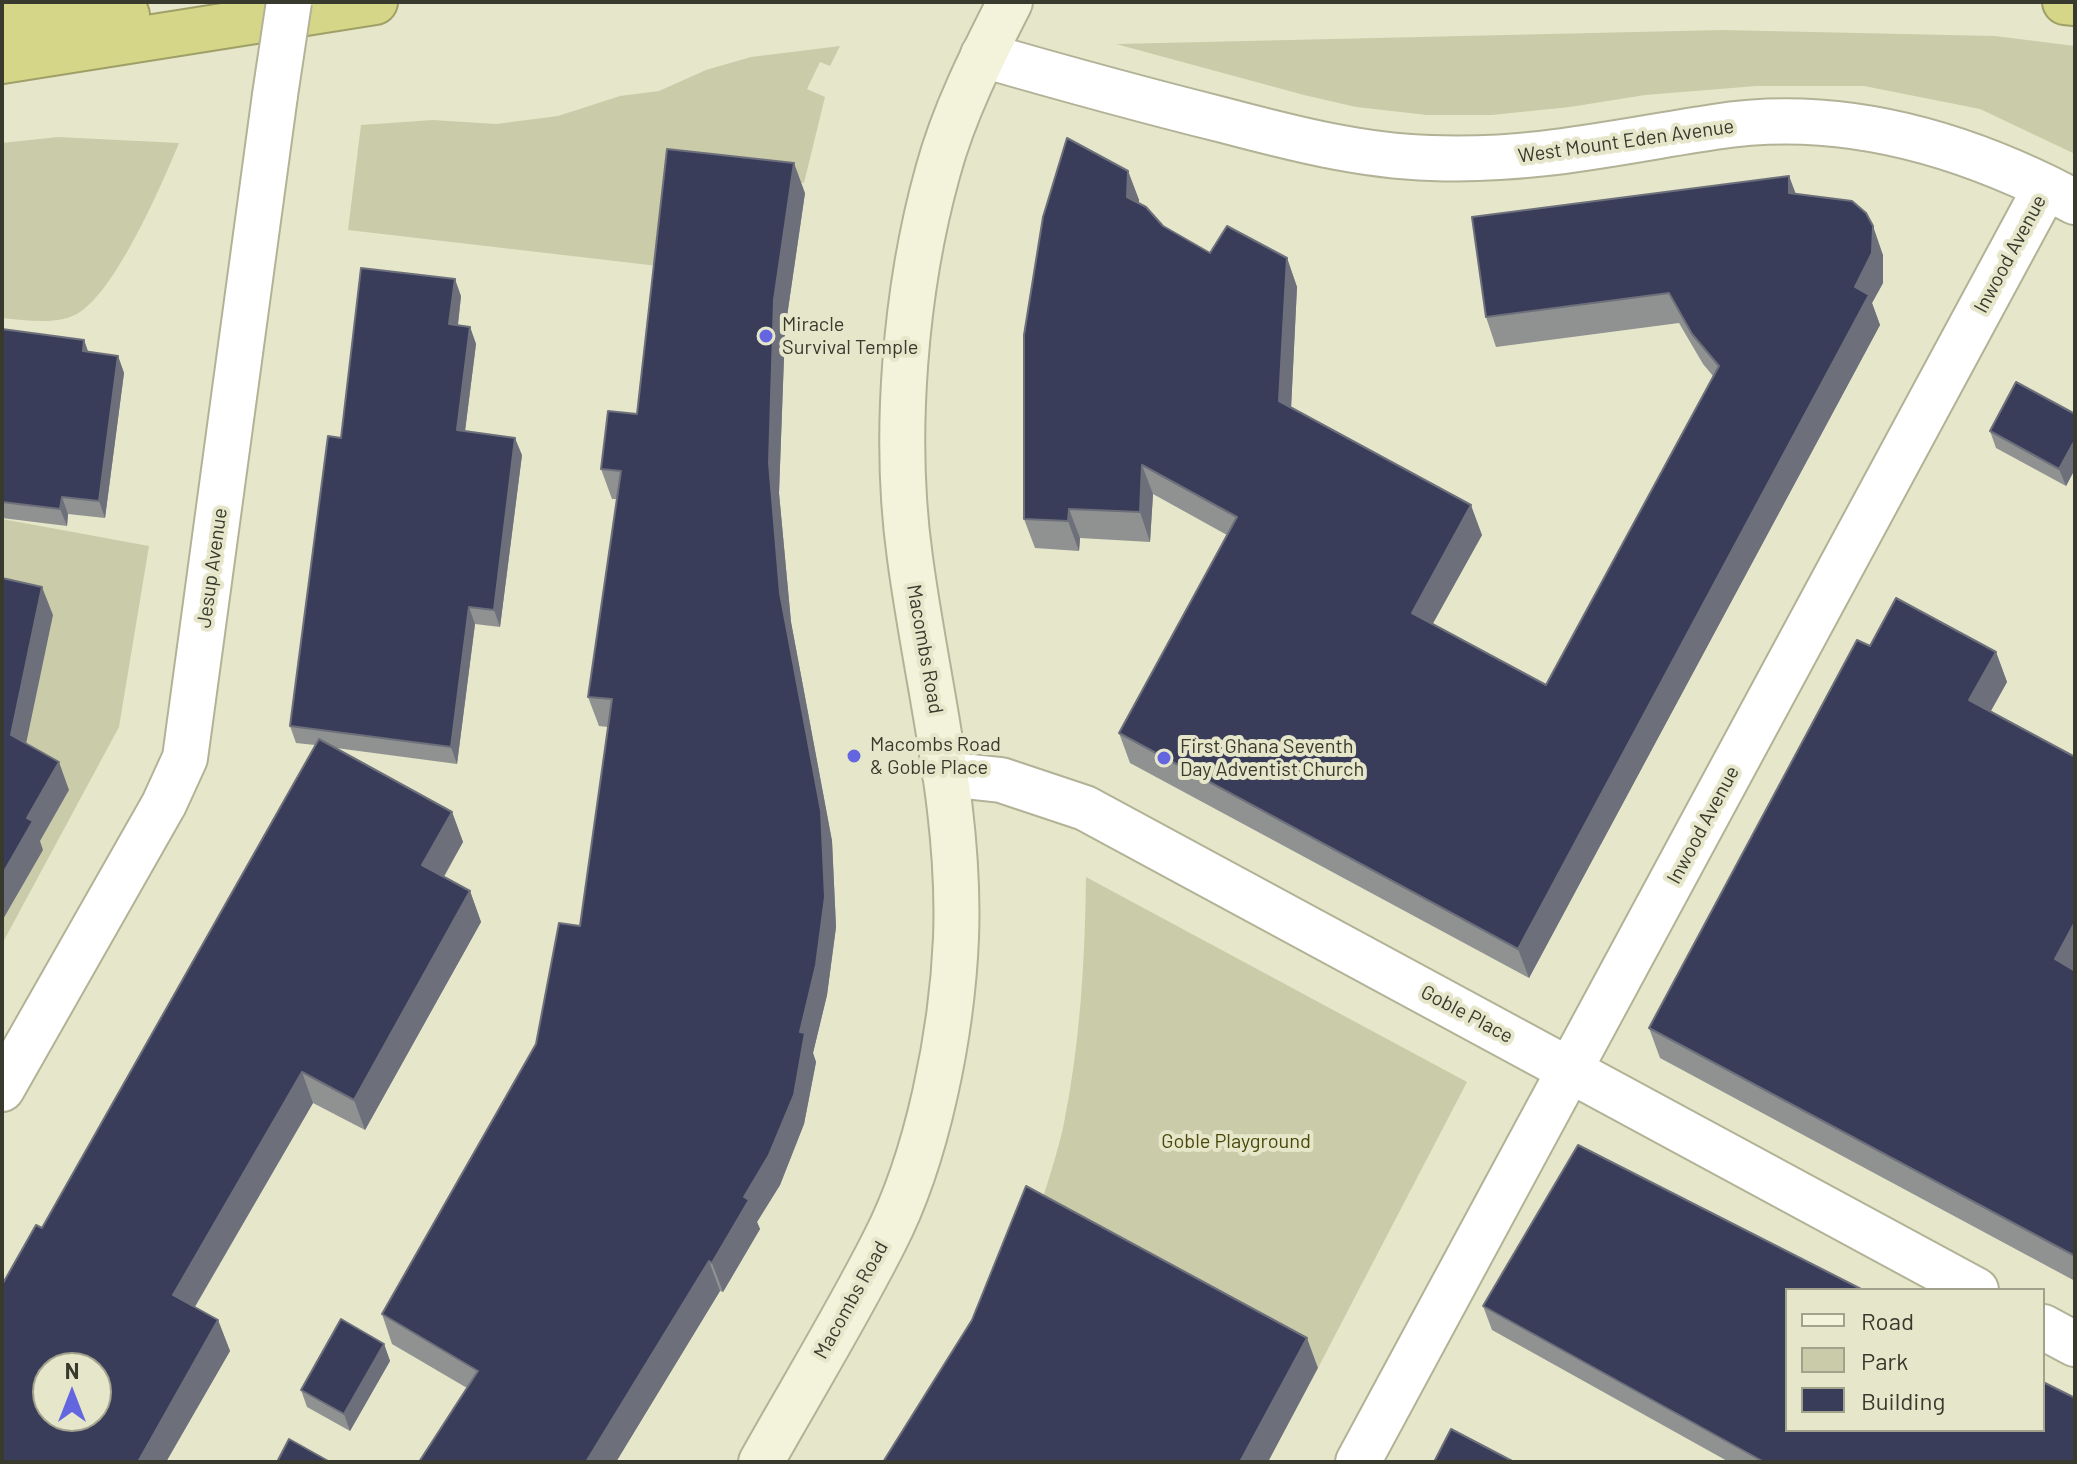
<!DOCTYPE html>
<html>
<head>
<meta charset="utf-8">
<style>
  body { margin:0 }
  #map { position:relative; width:2077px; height:1464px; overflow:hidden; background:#e6e7ca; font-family:Barlow,sans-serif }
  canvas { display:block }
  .frame { position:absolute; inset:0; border:4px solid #393a2e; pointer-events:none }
  .legend { position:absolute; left:1785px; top:1288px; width:260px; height:144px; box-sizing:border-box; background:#e6e7ca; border:2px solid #a1a28c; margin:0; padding:10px 14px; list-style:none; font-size:24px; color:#393a2e }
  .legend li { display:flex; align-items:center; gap:16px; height:40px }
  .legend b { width:40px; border:2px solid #a1a28c }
  .north { position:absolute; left:32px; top:1352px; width:80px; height:80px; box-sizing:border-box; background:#e6e7ca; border:2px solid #a1a28c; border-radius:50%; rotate:0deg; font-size:22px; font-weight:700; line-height:32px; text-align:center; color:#393a2e }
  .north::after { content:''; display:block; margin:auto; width:28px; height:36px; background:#6466df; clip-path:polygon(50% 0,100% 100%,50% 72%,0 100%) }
</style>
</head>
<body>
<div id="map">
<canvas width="2077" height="1464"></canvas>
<div class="frame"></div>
<ul class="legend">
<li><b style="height:10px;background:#f3f3db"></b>Road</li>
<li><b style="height:22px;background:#cacba9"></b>Park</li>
<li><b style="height:22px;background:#393d59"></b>Building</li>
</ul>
<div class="north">N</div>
</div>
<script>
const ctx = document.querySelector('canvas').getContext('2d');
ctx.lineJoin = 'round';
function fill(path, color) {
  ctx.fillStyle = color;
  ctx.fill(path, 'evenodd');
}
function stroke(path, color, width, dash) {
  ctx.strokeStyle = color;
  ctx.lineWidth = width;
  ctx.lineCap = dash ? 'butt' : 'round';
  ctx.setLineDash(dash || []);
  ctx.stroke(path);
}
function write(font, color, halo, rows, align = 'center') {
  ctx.font = font + ' Barlow,sans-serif';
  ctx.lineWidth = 8;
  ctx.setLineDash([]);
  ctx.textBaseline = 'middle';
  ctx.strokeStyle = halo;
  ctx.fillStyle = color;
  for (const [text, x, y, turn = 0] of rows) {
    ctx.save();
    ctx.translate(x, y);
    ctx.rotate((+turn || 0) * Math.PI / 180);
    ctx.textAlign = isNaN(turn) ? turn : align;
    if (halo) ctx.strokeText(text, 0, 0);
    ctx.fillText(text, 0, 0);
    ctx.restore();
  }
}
fill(new Path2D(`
  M1722 30 1995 36 2075 46V154L1980 109 1864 86H1757L1645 95 1570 107 1492 115H1427L1356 107 1304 95 1116 44Z
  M840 46 830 66 820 62 807 89 825 97 804 183 677 170 658 266 348 230 361 125 433 120 496 124 558 116 620 96 659 91 706 70 751 57Z
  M58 137 179 143C162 184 114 296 75 315 54 325 25 320 2 318V143Z
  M2 519 149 546 119 727 2 944Z
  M1086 877 1467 1082 1318 1368 1037 1217C1046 1187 1056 1158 1063 1128 1080 1045 1085 961 1086 877Z`), '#cacba9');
const street = new Path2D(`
  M983 55C1063 78 1143 100 1223 120 1291 138 1361 156 1431 158 1533 162 1615 142 1714 127 1840 107 1964 143 2075 202
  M945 774 1001 780 1085 808 1976 1290
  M2 1089 164 804 185 758 275 95
  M2043 1327 2075 1344
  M1358 1462 2046 187`);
const secondary = new Path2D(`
  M761 1462C802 1389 846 1317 884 1242 928 1157 952 1033 956 938 961 809 927 685 910 558 893 437 905 289 938 171 954 112 982 57 1010 2`);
const highway = new Path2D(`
  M2065 2 2075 3
  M2 25 127 15
  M2 61 375 2`);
stroke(street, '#b2b296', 48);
stroke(secondary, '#b2b296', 48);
stroke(highway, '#9f9f68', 48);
stroke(street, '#fff', 44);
stroke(secondary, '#f3f3db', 44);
stroke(highway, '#d6d688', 44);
const streetBridge = new Path2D(`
  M275 95 289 2`);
stroke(streetBridge, '#b2b296', 48, []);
stroke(streetBridge, '#fff', 44);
fill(new Path2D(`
  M1128 171 1139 200V204L1163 226 1210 253 1287 258 1297 287 1291 407 1482 535 1432 625 1546 685 1713 376 1703 364 1679 323 1496 347 1486 317 1789 176 1796 194 1883 255V283L1872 303 1880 325 1529 978 1130 763 1119 733 1227 535 1153 494 1150 542 1080 538 1079 551 1035 548 1024 519Z
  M805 193 785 330 779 493 791 622 832 841 836 927 827 995 813 1053 816 1062 804 1124 780 1185 757 1222 760 1229 723 1292 720 1291 616 1462H419L467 1388 392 1344 382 1314 536 1044 580 926 608 727 599 726 588 697 617 499H612L601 469 637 414Z
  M461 296 458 325 470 327 476 344 465 431 522 455 500 627 475 624 457 764 336 748 452 812 463 842 444 877 470 891 481 922 365 1130 313 1103 195 1307 218 1320 230 1351 166 1462H2L42 1228 315 745 296 743 290 726 341 438Z
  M2 329 84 340 88 352 118 356 124 373 105 518 68 514 67 526 2 518Z
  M2075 414V469L2066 486 1996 448 1990 431Z
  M1996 652 2007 682 1991 711 2075 757V1281L1660 1058 1649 1028Z
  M1483 1306 2075 1462H1729L1492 1330Z
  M384 1344 390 1361 350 1431 307 1407 301 1390Z`), '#909292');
fill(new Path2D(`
  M794 163 805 193 785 330 779 493 791 622 832 841 836 927 827 995 813 1053 816 1062 804 1124 780 1185 757 1222 760 1229 723 1292 712 1263 744 1197 800 1032 780 593 769 463 774 300Z
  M1128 171 1139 200 1138 227 1127 197Z
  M1789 176 1800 206 1789 193Z
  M1873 226 1883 255V283L1872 303 1880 325 1529 978 1518 949 1855 287Z
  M1287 258 1297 287 1290 430 1279 401Z
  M455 279 461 296 456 341 449 324Z
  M470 327 476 344 463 447 457 430Z
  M84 340 90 357 83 351Z
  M118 356 124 373 105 518 99 501Z
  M515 438 522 455 500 627 494 610Z
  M2075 440V469L2066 486 2059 469Z
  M1142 465 1153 494 1150 542 1140 512Z
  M62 497 68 514 67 526 60 509Z
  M1471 505 1482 535 1422 643 1412 613Z
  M1069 509 1080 538 1079 551 1068 521Z
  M42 587 53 615 22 763 11 735Z
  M469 607 475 624 457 764 451 747Z
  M1996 652 2007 682 1980 730 1969 700Z
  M59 762 69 790 40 841 43 850 2 921V875L27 818Z
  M452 812 463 842 433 895 422 865Z
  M470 891 481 922 365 1130 354 1100Z
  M2075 922V972L2055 959Z
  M302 1072 313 1103 184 1325 173 1295Z
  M709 1261 720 1291 616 1462H586Z
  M218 1320 230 1351 166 1462H138Z
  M1307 1338 1318 1368 1268 1462H1240Z
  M384 1344 390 1361 350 1431 344 1414Z`), '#6d707b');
const building = new Path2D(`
  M1067 138 1128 171 1127 197 1146 207 1163 226 1210 253 1227 226 1287 258 1279 401 1471 505 1412 613 1546 685 1719 366 1692 334 1669 293 1486 317 1472 217 1789 176V193L1852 201 1866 213 1873 226 1872 253 1855 287 1869 295 1518 949 1119 733 1237 517 1142 465 1140 512 1069 509 1068 521 1024 519V335L1043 217Z
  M667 149 794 163 774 300 769 463 780 593 821 811 825 897 816 965 800 1032 805 1033 794 1095 769 1155 744 1197 749 1200 712 1263 709 1261 586 1462H419L478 1371 382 1314 536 1044 559 923 580 926 612 699 588 697 621 471 601 469 608 411 637 414Z
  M361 268 455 279 449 324 470 327 457 430 515 438 494 610 469 607 451 747 290 726 328 436 341 438Z
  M2 329 84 340 83 351 118 356 99 501 62 497 60 509 2 502Z
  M2016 382 2075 414V440L2059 469 1990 431Z
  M2 578 42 587 11 735 59 762 27 818 33 821 2 875Z
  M1896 598 1996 652 1969 700 2075 757V922L2055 959 2075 971V1256L1649 1028 1857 640 1870 646Z
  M319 739 452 812 422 865 470 891 354 1100 302 1072 173 1295 218 1320 138 1462H2V1285L36 1225 42 1228ZM48 1368H96V1416H48Z
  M1578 1145 1863 1290H1787V1430H2043V1382L2075 1398V1462H1764L1483 1306Z
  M1026 1186 1307 1338 1240 1462H883L972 1320Z
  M341 1319 384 1344 344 1414 301 1390Z
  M1451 1429 1514 1462H1434Z
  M289 1439 330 1462H277Z`);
fill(building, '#393d59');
stroke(building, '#6d707b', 2);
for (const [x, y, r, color] of [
  [766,336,8,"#6466df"],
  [854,756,8,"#6466df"],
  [1164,758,8,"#6466df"]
]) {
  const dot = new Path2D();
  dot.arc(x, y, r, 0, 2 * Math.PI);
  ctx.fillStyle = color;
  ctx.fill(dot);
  stroke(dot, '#e6e7ca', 3);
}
write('20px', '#393a2e', '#e6e7ca', [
  ["West Mount Eden Avenue",1626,141,-8],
  ["Inwood Avenue",2010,254,-62],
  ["Jesup Avenue",212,568,-82],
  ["Macombs Road",925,649,80],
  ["Inwood Avenue",1703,825,-62],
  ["Goble Place",1467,1014,28],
  ["Macombs Road",851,1300,-61]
]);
write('20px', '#393a2e', '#e6e7ca', [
  ["Miracle",782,324],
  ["Survival Temple",782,347],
  ["Macombs Road",870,744],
  ["& Goble Place",870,767],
  ["First Ghana Seventh",1180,746],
  ["Day Adventist Church",1180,769]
], 'left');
write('20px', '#494809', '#e6e7ca', [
  ["Goble Playground",1236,1141]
]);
</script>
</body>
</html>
